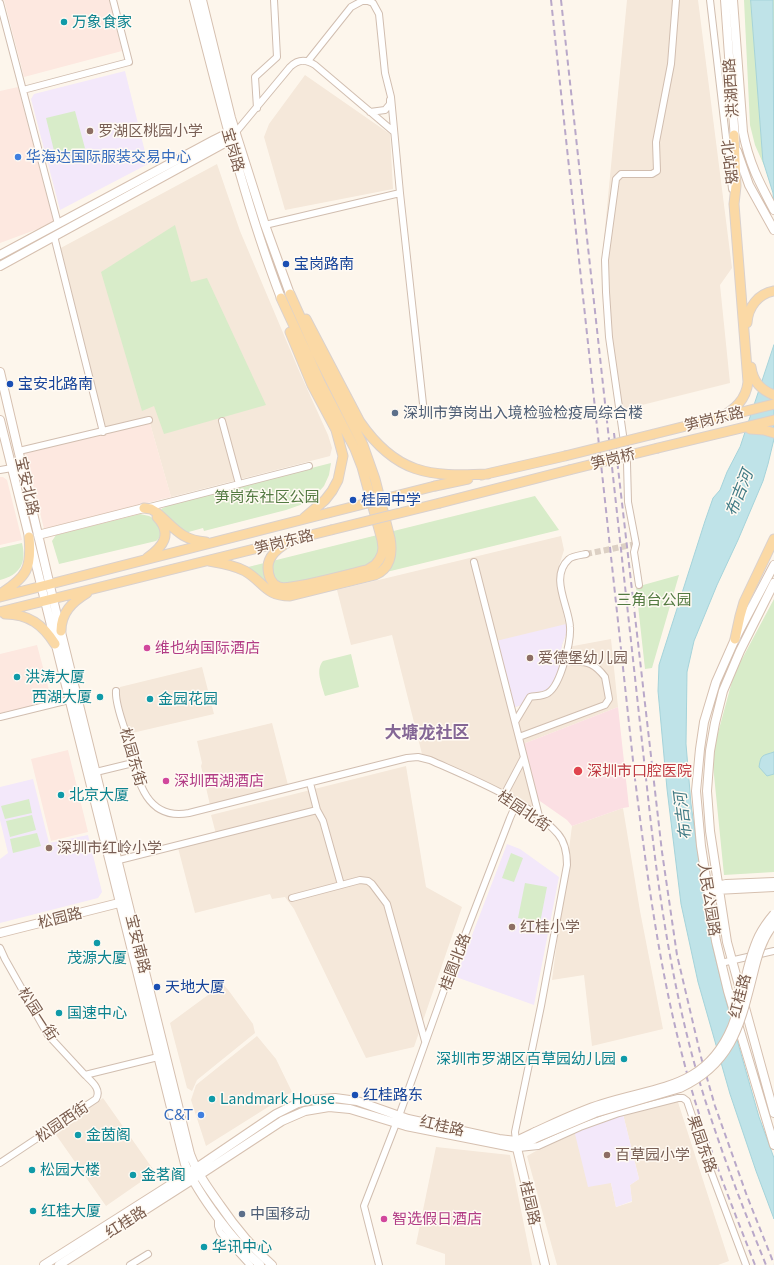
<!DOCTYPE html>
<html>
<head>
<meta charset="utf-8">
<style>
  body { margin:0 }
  canvas { display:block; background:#fdf6ec }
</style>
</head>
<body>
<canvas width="774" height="1265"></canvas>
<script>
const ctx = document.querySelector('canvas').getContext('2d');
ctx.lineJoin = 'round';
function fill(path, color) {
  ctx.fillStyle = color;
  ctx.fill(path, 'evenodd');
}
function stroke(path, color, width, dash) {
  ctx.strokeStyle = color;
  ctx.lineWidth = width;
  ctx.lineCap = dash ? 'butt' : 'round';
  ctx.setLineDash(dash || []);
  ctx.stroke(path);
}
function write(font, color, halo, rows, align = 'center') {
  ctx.font = font + ' Commissioner,"Noto Sans SC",sans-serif';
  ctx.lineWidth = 3;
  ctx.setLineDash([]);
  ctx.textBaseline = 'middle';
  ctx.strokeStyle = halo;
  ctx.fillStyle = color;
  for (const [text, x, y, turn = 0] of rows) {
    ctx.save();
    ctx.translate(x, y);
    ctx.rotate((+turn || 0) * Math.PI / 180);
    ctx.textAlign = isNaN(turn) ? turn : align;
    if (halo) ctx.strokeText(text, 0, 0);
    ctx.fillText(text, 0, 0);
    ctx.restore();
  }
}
fill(new Path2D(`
  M627 0H698L732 268 720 285 730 383 622 410 607 315 603 249Z
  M305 75 390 134 393 189 285 210 264 137 269 124Z
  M217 164 240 231 300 373 328 435 332 448 330 456 171 497 149 420 103 432 57 250Z
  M561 536 564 550 559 566 557 582 566 627V634L562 645 558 672 547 690 528 694 521 705 513 708 534 807 422 754 392 635 351 645 337 590Z
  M611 639 618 707 523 744 518 724 524 711 531 700 551 695 558 686 563 675 568 647Z
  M202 667 214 714 132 733 128 732 118 691 120 687Z
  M272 723 288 785 210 805 201 766 202 763 197 741Z
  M406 766 426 887 462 907 414 1047 366 1058 294 909 285 897 272 899 270 894 195 913 177 844 216 834 211 815Z
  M623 808 640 911 663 1029 592 1046 584 975 552 980 572 826Z
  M223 984 229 991 253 1024 255 1033 197 1080 192 1091 187 1088 170 1023Z
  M257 1036 276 1059 292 1092 206 1146 191 1100 196 1085Z
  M103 1098 155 1172 106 1206 54 1132Z
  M677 1099 729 1261 718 1265H557L527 1156 574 1130 611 1183 616 1207 632 1202 630 1185 639 1179 623 1114Z
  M436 1147 510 1155 532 1265H445V1254L416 1244Z`), '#f5e8da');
fill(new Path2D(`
  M4 0H109L122 51 24 77Z
  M18 87 54 223 0 243V91Z
  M149 420 171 497 44 529 25 452Z
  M0 477H3L7 480 22 540 0 545Z
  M37 645 52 701 0 714V654Z
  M68 750 88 832 51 841 31 759Z`), '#fde8e0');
fill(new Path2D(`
  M125 71 148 164 60 210 31 99 34 94Z
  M566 624V634L562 645 558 672 553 682 547 690 528 694 521 705 513 708 496 641Z
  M33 779 49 843 88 835 102 892 98 898 0 923V859L8 853 0 820V787Z
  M507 844 520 849 559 877 534 1005 456 977Z
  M623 1114 639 1179 630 1185 632 1201 616 1207 611 1183 588 1187 574 1130Z`), '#f3e8fa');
fill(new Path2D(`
  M618 707 629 807 623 808 572 826 567 820 537 799 523 744Z`), '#fbdfe3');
fill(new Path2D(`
  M744 0H774V188L755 145 750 125Z
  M75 111 86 152 56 159 46 118Z
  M175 225 191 282 207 278 266 405 164 434 154 406 142 411 101 272Z
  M331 463 329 475 324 486 313 498 303 504 286 510 204 531 203 528 185 533 165 514 161 509 171 504Z
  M535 496 559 530 288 596 279 594 244 568Z
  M140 514C143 515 146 515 149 516 158 520 166 535 156 541L59 564 52 541 56 535Z
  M22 543C27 563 20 575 0 580V548Z
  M679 575 652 668 645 669 636 587Z
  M774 599V872L724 875 712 755 734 674Z
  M351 654 359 687 325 696C322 685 315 670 323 661Z
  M29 799 32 813 5 819 1 806Z
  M32 815 36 830 10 837 6 821Z
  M37 833 41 846 13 853 10 839Z
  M511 853 523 858 514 882 502 878Z
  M525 883 547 887 540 923 518 918Z`), '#d8ecc9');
const water = new Path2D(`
  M751 0H773V2L774 209 773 193 763 161Z
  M774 345V439L768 464 763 481 738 540 717 585 694 641 687 672 686 744 691 804 706 911 713 948 726 1001 759 1117 774 1158V1219L756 1171 730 1094 698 982 681 904 667 789 658 691 659 665 705 521 713 498 720 490 727 472 740 447Z
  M774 752V774L767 776 759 767C761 754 762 756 774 752Z`);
fill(water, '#bfe3e8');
stroke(water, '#a5d3da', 1);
stroke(new Path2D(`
  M586 554 636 544`), '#dcd0c4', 6, [6, 3]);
const street = new Path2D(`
  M710 0 732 189
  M0 3 58 224
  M308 61 351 7 362 1H368L373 3 379 14 385 73 391 97 400 193 424 413
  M23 90 129 62 113 0
  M257 108 255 77 277 57 274 0
  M370 112 385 110 390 104V100
  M236 132 290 67C298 59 306 59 315 65L394 132
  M265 225 400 193
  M54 236 103 432
  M222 421 239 484
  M19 451 149 420
  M0 470 12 468
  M146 508 309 466
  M474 562 539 816
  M639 585 634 552 636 544 628 502 627 463 609 337 606 292 605 260 616 179 621 174H652L657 171 656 142 671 64 676 0
  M116 691C115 704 123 723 127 736 136 770 141 822 189 813L407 758 418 757 430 760C470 778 529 801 558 834 565 842 567 854 567 865L541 1006 515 1132 516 1141
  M0 717 69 700
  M515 722 530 697C536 696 544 696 548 693 561 685 571 641 570 627 569 606 549 577 569 559 572 556 581 555 586 554
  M519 737 605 705 609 699 605 677C595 664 588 661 572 662
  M96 772 133 763
  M310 783 317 810 323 821 341 885
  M504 795 523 759
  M119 860 317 810
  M292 898 360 880 368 881 372 884 387 904 425 1041
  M0 948 5 959 48 1035 85 1075
  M721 963 774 951
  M519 1148 538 1146 580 1127 619 1113 678 1098H683L687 1101 710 1169 746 1265
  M0 1163 96 1099C102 1089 91 1081 85 1075L158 1057
  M218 1218V1226L220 1232 250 1265
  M130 1265 148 1254
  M379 1265 364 1206 399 1116 448 979 510 818 517 802`);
const secondary = new Path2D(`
  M194 0C220 100 244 201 281 298
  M202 0 231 118 265 225 290 294
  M725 0 735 140
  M733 0 743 132C749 163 759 182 774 210
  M737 151 749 185 774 230
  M0 255 214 140 228 133H233
  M0 266 230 140 233 136
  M0 372 57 616 190 1154C197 1173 208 1188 220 1205 235 1227 251 1247 272 1265
  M0 420 185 1164C199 1196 234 1242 260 1265
  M38 535 144 508
  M774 565 735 639 716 682 704 722 700 749 696 791 701 846 716 941 728 991 774 1145
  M774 583 740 651 723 691 715 723 710 751 707 791 710 831 727 942 774 1113
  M713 887 726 884 774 882
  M716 890 774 887
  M0 933 119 903
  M516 1144 545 1265
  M44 1265 189 1173 276 1114 298 1103 310 1100 335 1098 357 1101 408 1119 499 1139 516 1141 535 1132
  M59 1265 192 1180 282 1121 305 1111 329 1107 350 1109 406 1126 517 1148 538 1137`);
const primary = new Path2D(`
  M281 298 320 382 355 449 362 467 382 540 383 548 382 554 379 560 375 565 367 570C352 573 290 591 279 587 271 584 268 575 268 567 268 554 284 544 294 539
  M306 319 360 422C396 474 429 477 488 474
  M747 323C748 307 758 294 774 291
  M290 332 312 385 336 430 343 456 338 480 332 491 325 500 304 518
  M751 367C753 382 761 390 774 395
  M720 418C735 409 746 400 748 382L734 204 736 186 734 135
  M750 429 764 430 774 433
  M654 434 774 404
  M658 448 774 420
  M482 475 565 456
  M435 486 468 479
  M440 503 569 470
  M144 508 151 509 156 512C174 527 180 540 206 542
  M147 558C163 547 173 534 157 517
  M209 561C221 563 234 565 245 571 264 582 265 596 290 596L375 575C390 569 393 554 390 538L375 479 363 445 316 352 290 294
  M0 594C27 577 32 568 29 537
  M0 597 328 513
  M0 612 331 530
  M5 614C29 614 43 625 55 644
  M61 631C61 613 72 602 87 593
  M735 639 740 616 744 602 774 539`);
stroke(street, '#d1beb0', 8);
stroke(secondary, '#d6c0b0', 10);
stroke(primary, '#dad1cd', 11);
stroke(street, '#fff', 6);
stroke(secondary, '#fff', 8);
stroke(primary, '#fbd9a5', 9);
stroke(new Path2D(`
  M551 0 635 779C647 874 659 969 684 1062 702 1132 729 1198 755 1265
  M561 0 650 815C661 914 677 1014 708 1109 725 1162 745 1213 766 1265
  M614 433 662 852 677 955 701 1057 715 1106 747 1196 774 1264`), '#b9a8c9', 2, [6, 4]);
const secondaryBridge = new Path2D(`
  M535 1132C557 1122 579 1111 602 1104 658 1086 706 1089 732 1027 744 998 745 965 759 936 763 928 768 921 774 914
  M538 1137 595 1113 680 1088C732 1064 740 1025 753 974 757 957 762 938 774 924`);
const primaryBridge = new Path2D(`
  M565 456 654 434
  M569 470 658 448
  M328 513 435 486
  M331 530 440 503`);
stroke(secondaryBridge, '#d6c0b0', 10, []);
stroke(primaryBridge, '#dad1cd', 11, []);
stroke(secondaryBridge, '#fff', 8);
stroke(primaryBridge, '#fbd9a5', 9);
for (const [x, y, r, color] of [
  [64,22,4,"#0f9aa8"],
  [90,131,4,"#8d6e63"],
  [18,157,4,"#3f7fe0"],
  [286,264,4,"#1a4fb4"],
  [10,384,4,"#1a4fb4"],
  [395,413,4,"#5c6f8a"],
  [353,500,4,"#1a4fb4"],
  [147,648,4,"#d1479c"],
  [530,658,4,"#8d6e63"],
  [17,677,4,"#0f9aa8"],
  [100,697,4,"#0f9aa8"],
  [150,699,4,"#0f9aa8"],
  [578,771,5,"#e0444e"],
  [166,781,4,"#d1479c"],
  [61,795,4,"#0f9aa8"],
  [49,848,4,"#8d6e63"],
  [512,927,4,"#8d6e63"],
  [97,943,4,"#0f9aa8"],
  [157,987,4,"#1a4fb4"],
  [59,1013,4,"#0f9aa8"],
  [624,1059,4,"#0f9aa8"],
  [355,1095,4,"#1a4fb4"],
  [212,1099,4,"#0f9aa8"],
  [201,1115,4,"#3f7fe0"],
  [78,1135,4,"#0f9aa8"],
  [607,1155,4,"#8d6e63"],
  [32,1170,4,"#0f9aa8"],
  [133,1175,4,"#0f9aa8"],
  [33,1211,4,"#0f9aa8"],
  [242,1214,4,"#5c6f8a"],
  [384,1219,4,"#d1479c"],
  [204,1247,4,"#0f9aa8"]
]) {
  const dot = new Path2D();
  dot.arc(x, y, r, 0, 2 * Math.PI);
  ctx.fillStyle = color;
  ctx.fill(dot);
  stroke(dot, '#fffaf3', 1.5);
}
write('15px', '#0d838f', '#fffaf3', [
  ["万象食家",72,22],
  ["洪涛大厦",25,677],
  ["西湖大厦",92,697,"right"],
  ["金园花园",158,699],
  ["北京大厦",69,795],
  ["茂源大厦",97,958,"center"],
  ["国速中心",67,1013],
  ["深圳市罗湖区百草园幼儿园",616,1059,"right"],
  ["Landmark House",220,1099],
  ["金茵阁",86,1135],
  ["松园大楼",40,1170],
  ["金茗阁",141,1175],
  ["红桂大厦",41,1211],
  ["华讯中心",212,1247]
], 'left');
write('15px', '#7a5c4d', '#fffaf3', [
  ["洪湖西路",731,88,-94],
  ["宝岗路",233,150,74],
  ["北站路",729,162,83],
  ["笋岗东路",714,419,-14],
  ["笋岗桥",613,459,-14],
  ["宝安北路",27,486,77],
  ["笋岗东路",284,542,-14],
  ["松园东街",133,757,74],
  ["桂园北街",524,811,34],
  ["人民公园路",709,899,81],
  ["松园路",60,918,-14],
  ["宝安南路",138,944,76],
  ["桂圆北路",455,962,-69],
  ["红桂路",740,996,-75],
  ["松园一街",38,1014,57],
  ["松园西街",62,1122,-34],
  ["红桂路",442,1126,13],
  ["果园东路",702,1144,71],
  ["桂园路",530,1203,77],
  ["红桂路",126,1222,-32]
]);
write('15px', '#785e54', '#fffaf3', [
  ["罗湖区桃园小学",98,131],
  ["爱德堡幼儿园",538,658],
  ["深圳市红岭小学",57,848],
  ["红桂小学",520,927],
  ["百草园小学",615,1155]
], 'left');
write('15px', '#366cbe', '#fffaf3', [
  ["华海达国际服装交易中心",26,157],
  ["C&T",193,1115,"right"]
], 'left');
write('15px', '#164399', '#fffaf3', [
  ["宝岗路南",294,264],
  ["宝安北路南",18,384],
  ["桂园中学",361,500],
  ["天地大厦",165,987],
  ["红桂路东",363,1095]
], 'left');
write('15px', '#4e5e75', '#fffaf3', [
  ["深圳市笋岗出入境检验检疫局综合楼",403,413],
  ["中国移动",250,1214]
], 'left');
write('15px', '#537a41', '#fffaf3', [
  ["笋岗东社区公园",267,497],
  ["三角台公园",654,600]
]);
write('15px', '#b23c85', '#fffaf3', [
  ["维也纳国际酒店",155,648],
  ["深圳西湖酒店",174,781],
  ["智选假日酒店",392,1219]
], 'left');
write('15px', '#be3a42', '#fffaf3', [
  ["深圳市口腔医院",587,771]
], 'left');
write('italic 16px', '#437c86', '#fffaf3', [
  ["布吉河",739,493,-68],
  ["布吉河",683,816,-97]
]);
write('bold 17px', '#846695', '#fffaf3', [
  ["大塘龙社区",427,732]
]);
</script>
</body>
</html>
